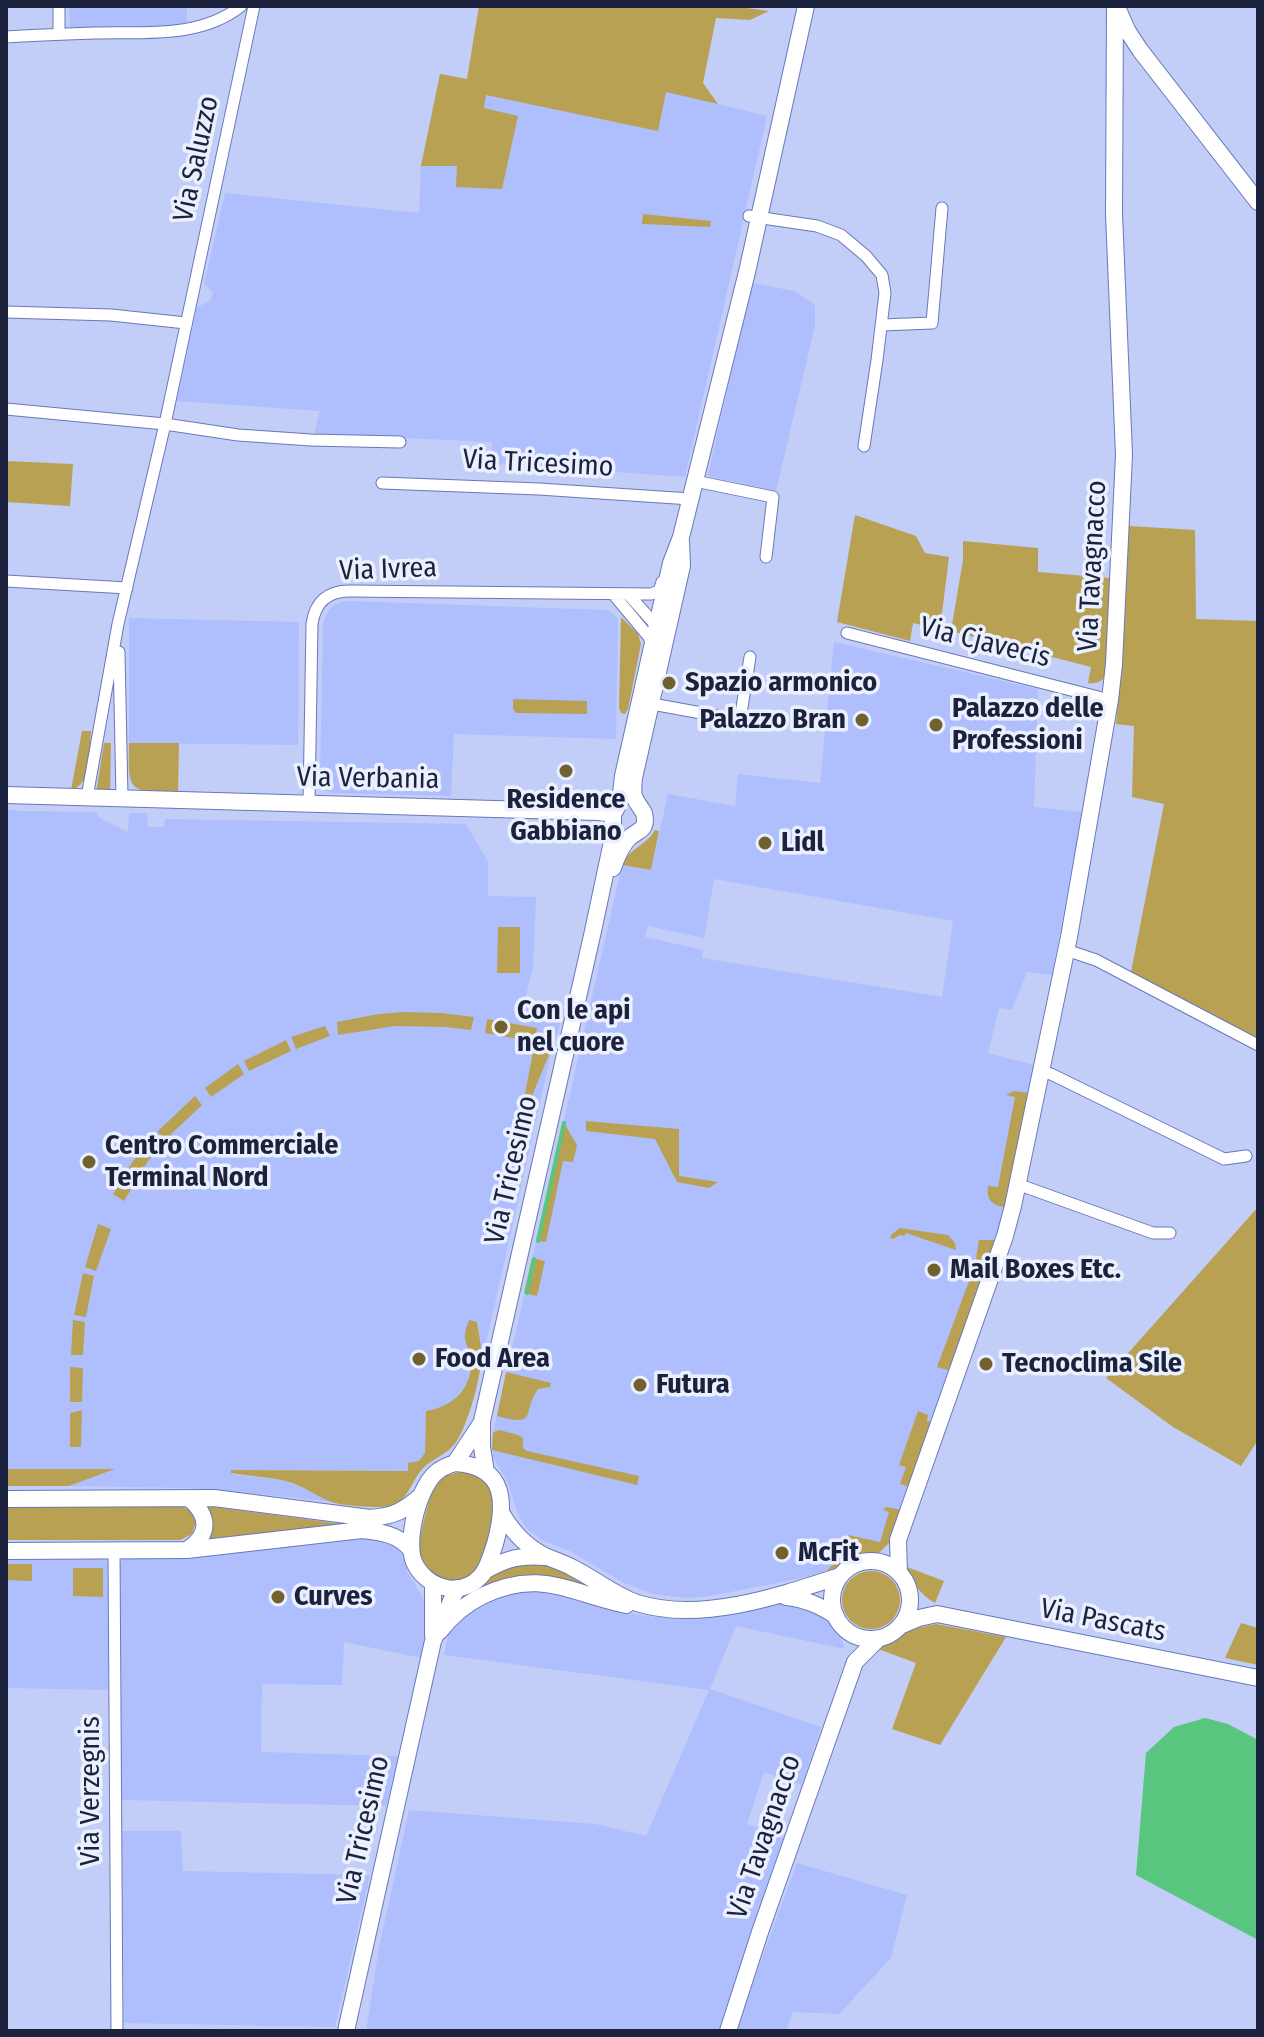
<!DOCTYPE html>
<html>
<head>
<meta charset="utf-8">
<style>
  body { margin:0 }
  #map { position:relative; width:1264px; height:2037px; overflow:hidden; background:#c2cdf8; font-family:"Fira Sans Condensed",sans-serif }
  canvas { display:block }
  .frame { position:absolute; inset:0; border:8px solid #1c223d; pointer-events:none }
</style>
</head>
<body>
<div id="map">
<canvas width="1264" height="2037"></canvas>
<div class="frame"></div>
</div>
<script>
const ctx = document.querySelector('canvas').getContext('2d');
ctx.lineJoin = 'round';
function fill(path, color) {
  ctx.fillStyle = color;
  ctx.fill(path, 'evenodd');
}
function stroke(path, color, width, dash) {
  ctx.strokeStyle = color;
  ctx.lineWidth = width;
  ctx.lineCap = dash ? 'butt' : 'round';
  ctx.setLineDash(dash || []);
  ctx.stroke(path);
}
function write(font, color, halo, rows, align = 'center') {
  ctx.font = font + ' "Fira Sans Condensed",sans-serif';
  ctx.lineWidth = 7;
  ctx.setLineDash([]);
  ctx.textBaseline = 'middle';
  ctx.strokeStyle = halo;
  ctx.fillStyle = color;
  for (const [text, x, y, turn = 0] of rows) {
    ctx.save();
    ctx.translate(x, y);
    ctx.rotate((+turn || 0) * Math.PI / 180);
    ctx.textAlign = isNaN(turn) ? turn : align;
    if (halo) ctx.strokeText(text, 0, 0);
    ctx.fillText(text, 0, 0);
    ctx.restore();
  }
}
fill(new Path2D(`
  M69 6H187V25L164 27 70 28Z
  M440 74 660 119 666 91 767 116 685 477 491 463 492 442 314 434 320 411 177 401 197 307 210 301 213 292 204 284 225 193 419 213 421 166Z
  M751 283 795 291 815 305V326L776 491 708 476Z
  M347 601 608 610 618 619 616 739 454 734 451 796 334 793 326 791 322 786 320 779 323 624 328 611 332 607 340 602Z
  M129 618 299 622 298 745 129 743Z
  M834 642 1038 689 1034 807 1082 812 1052 975 1027 972 1012 1010 999 1008 988 1053 1034 1065 1003 1221 904 1505 883 1543 848 1535 845 1547 838 1546 831 1568 817 1575 705 1597 686 1598 653 1594 622 1582 572 1552 544 1541 529 1531 519 1517 508 1483 494 1459 492 1450 493 1432 622 865 651 870 668 794 735 806 738 774 820 783ZM714 879 953 921 942 997 702 958 703 950 645 937 648 926 704 938Z
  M6 809 18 811 97 812 98 817 128 832 129 813H147L148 827H164L165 819 466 824 488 862V896L536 897 533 967 524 1004 538 1008 544 1003 566 1008 553 1045 480 1370 482 1356 478 1322 465 1338 471 1356 468 1382 454 1401 437 1409 426 1411 425 1453 423 1458 408 1471 231 1470 232 1474 288 1481 333 1502 260 1494 187 1488 69 1486 113 1470 6 1469Z
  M368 1535 396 1545 404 1559 408 1573 423 1598 426 1609 425 1637 421 1658 344 1642 342 1685 262 1684 261 1752 398 1756 386 1806 121 1800 120 1563 123 1559 128 1557H199Z
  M102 1558 108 1562 110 1571 108 1690 6 1688V1559Z
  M540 1587 638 1615 657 1617 683 1619 709 1617 778 1604 792 1603 806 1606 828 1620 842 1639 845 1649 736 1626 710 1689 821 1727 802 1785 764 1772 747 1824 784 1837 720 2031H366L379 1948 409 1810 595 1824 646 1836 709 1690 444 1655 448 1636 456 1620 503 1591Z
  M181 1831 183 1871 370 1875 335 2027 124 2023 122 1831Z
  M797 1863 907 1895 891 1958 839 2014 793 2012 786 2031H735Z`), '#afbffd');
fill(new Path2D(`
  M479 6H731L769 11 750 20 716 18 703 83 718 104 666 92 658 131 486 95 484 108 518 116 502 189 456 187 457 166H421L440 74 467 79Z
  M643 214 711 221 710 227 642 224Z
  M6 461 73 464 70 506 6 502Z
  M855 515 916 536 925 553 949 557 940 629 913 623 910 641 837 622Z
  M1129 526 1195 530 1196 619 1258 621V1039L1131 972 1164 804 1132 797 1134 726 1116 724 1123 655Z
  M963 541 1038 548V572L1110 578 1107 670C1104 681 1099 684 1088 683L1091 667 951 631 963 560Z
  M621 617 638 634 641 644 628 709 625 714 621 713 619 708Z
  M513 699 587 701V714L516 713 513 709Z
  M82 731H91C89 749 92 785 71 790Z
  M104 743H111L110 793H96Z
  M129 743H179L178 793C128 791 128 793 129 743Z
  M655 830 659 831 651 870 622 865C629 848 646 846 655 830Z
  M498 927H520V973H497Z
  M404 1012 441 1013 474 1017 471 1030 445 1027 395 1026 338 1035 337 1022 379 1014Z
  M487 1019 537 1028 535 1041 553 1045 527 1108 512 1160 535 1042 485 1033Z
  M325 1026 330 1036 296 1049 291 1037Z
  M286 1040 291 1051 249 1071 244 1061Z
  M238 1064 244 1074 211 1097 205 1088Z
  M1014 1091 1029 1093 1006 1207C992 1206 986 1200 988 1186L998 1187 1015 1097 1006 1095Z
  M195 1096 202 1105 166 1139 157 1132Z
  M563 1121 577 1145 573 1162 563 1161 546 1242 536 1241Z
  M586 1121 679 1129V1176L718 1182 709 1188 677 1182 655 1139 586 1131Z
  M154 1136 163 1144 148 1161 124 1201 113 1194 133 1161Z
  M1258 1207V1440L1241 1466 1173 1427 1106 1378Z
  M98 1224 111 1229 96 1271 85 1267Z
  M900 1228 948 1235 955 1243 956 1250 906 1233 904 1236 900 1235 893 1239 890 1238 892 1234Z
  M979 1240H996L951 1371 937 1367 975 1265Z
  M532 1258 545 1261 537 1296 524 1293Z
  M83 1273 94 1276 86 1317 74 1315Z
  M73 1320 85 1322 83 1355H71Z
  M469 1320 477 1322C479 1334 482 1347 481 1359 481 1378 466 1432 453 1446 443 1457 428 1460 419 1473 408 1489 406 1506 380 1507 368 1507 343 1506 331 1502 316 1496 302 1485 286 1481 269 1477 249 1476 231 1473V1470L408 1471V1463L419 1461 425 1453 426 1411C454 1407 473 1387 471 1358 470 1351 466 1345 465 1339 464 1334 467 1325 469 1320Z
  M70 1367 83 1368 82 1402H70Z
  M506 1372 551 1383 550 1387 538 1389C521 1414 539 1427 497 1416Z
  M82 1410 81 1447H70V1413Z
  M918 1411 928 1415 927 1421 933 1422 910 1487 900 1484 906 1467 899 1465Z
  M500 1430 518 1435 523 1438V1448L527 1451 639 1476 637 1485 492 1450 493 1432Z
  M6 1469H115L69 1486H6Z
  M460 1472C501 1476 495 1508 488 1537 485 1547 484 1558 478 1567 470 1580 449 1586 435 1577 434 1576 428 1569 427 1568 423 1563 419 1558 419 1552 418 1542 429 1495 435 1486 441 1476 450 1474 460 1472Z
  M6 1505 182 1506 191 1511 196 1522 192 1534 180 1540H6Z
  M205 1506H207L342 1524 340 1525 206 1539Z
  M886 1507 902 1510 889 1543 879 1553 847 1562 825 1573 834 1563 838 1546 845 1547 848 1535 880 1542 889 1512 883 1510Z
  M538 1563C555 1567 579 1575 589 1590L485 1586 484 1583C499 1566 516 1565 538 1563Z
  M6 1564H32V1581L6 1580Z
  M907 1567 944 1581 935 1603C920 1595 912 1582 907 1567Z
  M73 1568H103V1597L73 1596Z
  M842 1600a29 29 0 1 1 58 0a29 29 0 1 1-58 0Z
  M1241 1623 1258 1628V1665L1225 1658Z
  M936 1624 1006 1637 940 1745 892 1729 916 1663 878 1649 899 1638 909 1630Z`), '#b8a153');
fill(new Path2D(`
  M1205 1718 1228 1724 1258 1740V1940L1136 1875 1146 1753 1174 1727Z`), '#59c67f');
stroke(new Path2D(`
  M538 1241 564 1123
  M529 1282 534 1259
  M527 1293 528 1286`), '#59c67f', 4);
const street = new Path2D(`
  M59 34V6
  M6 37C37 35 68 34 98 33 146 32 201 38 241 6
  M749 216 817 226 841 235 866 256 882 275 885 293 877 360 864 446
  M6 312 111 315 186 323
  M882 325 932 323 942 208
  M6 409 165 424 238 435 311 440 400 442
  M695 481 773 497 766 557
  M382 483 539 489 691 499
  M6 581 127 588
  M614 595 649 637 652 645
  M629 595 660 630
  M847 633 1110 700
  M119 652 122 798
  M653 697 652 704 740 720 750 657
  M87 797 118 624 165 424 254 6
  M309 803 312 624C315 602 328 591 349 591L651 594 659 591 662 582
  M1066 950 1096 960 1258 1045
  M1040 1072 1051 1074 1224 1159 1246 1156
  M1017 1184 1153 1233H1170
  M114 1550 117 2031`);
const secondary = new Path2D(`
  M1117 7 1127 30 1140 50 1258 202
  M6 795 599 812 613 814
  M6 1499 214 1498 370 1518C395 1516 403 1511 421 1496
  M502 1514C512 1531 527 1547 545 1556 554 1560 564 1563 573 1568 595 1579 614 1595 637 1603 701 1623 779 1596 840 1576
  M187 1550C211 1534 209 1516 189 1498
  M6 1551 187 1550 362 1530C380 1532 399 1534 411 1550
  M832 1600a39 39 0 1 1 78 0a39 39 0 1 1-78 0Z
  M486 1570C508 1558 521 1555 545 1557
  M899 1572 898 1540 1005 1236 1013 1206 1069 937 1110 700 1114 664 1124 455 1114 214 1115 6
  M786 1597C805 1599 819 1605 836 1616
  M900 1626 919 1618 937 1614 1258 1678
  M440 1631C452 1615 464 1605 482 1596 540 1568 569 1593 626 1605
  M728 2031 760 1932 855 1662 879 1638`);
const primary = new Path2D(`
  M613 868C616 859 621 846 629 838 639 829 648 831 644 813 634 797 632 799 634 778L682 566 681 542
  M455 1463C507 1466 506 1504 495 1544 491 1555 488 1569 480 1577 459 1599 425 1587 414 1562 405 1540 419 1485 438 1471 443 1467 449 1465 455 1463Z
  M455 1463 482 1422
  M486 1472 482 1447V1421L593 931 613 837V814L620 802 623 776 671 563 681 537 747 272 806 6
  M433 1635V1584
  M346 2031 433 1641 457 1588`);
stroke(street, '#6978b8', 13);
stroke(secondary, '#6978b8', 18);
stroke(primary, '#6978b8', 18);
stroke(street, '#fff', 11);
stroke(secondary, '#fff', 16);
stroke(primary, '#fff', 16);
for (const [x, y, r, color] of [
  [669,683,8,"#70612f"],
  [862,720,8,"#70612f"],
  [936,725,8,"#70612f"],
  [566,771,8,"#70612f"],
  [765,843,8,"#70612f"],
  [501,1027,8,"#70612f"],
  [89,1162,8,"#70612f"],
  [934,1270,8,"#70612f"],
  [419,1359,8,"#70612f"],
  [986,1364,8,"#70612f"],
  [640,1385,8,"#70612f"],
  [782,1553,8,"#70612f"],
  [278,1597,8,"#70612f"]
]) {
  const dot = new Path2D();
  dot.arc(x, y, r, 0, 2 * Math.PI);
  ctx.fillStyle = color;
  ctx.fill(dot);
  stroke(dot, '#ebf0fe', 3);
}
write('28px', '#1c223d', '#ebf0fe', [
  ["Via Saluzzo",197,159,-78],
  ["Via Tricesimo",538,464,3],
  ["Via Tavagnacco",1093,566,-87],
  ["Via Ivrea",388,570,-2],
  ["Via Cjavecis",985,643,14],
  ["Via Verbania",368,779,1],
  ["Via Tricesimo",512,1170,-77],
  ["Via Pascats",1103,1621,11],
  ["Via Verzegnis",91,1791,-90],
  ["Via Tricesimo",364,1830,-77],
  ["Via Tavagnacco",765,1837,-71]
]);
write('bold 28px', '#1c223d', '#ebf0fe', [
  ["Spazio armonico",685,683],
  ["Palazzo delle",952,709],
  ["Professioni",952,741],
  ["Palazzo Bran",846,720,"right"],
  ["Residence",566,800,"center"],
  ["Gabbiano",566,832,"center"],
  ["Lidl",781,843],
  ["Con le api",517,1011],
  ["nel cuore",517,1043],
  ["Centro Commerciale",105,1146],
  ["Terminal Nord",105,1178],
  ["Mail Boxes Etc.",950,1270],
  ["Food Area",435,1359],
  ["Tecnoclima Sile",1002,1364],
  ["Futura",656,1385],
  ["McFit",798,1553],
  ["Curves",294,1597]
], 'left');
</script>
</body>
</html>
